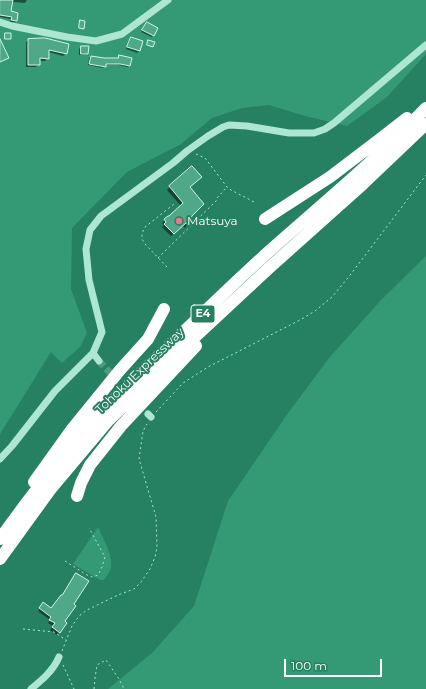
<!DOCTYPE html>
<html>
<head>
<meta charset="utf-8">
<style>
  body { margin:0 }
  #map { position:relative; width:426px; height:689px; overflow:hidden; background:#268062; font-family:Montserrat,sans-serif }
  canvas { display:block }
  .scale { position:absolute; left:284px; top:659px; width:98px; height:18px; box-sizing:border-box; border:2px solid #fff; border-top:0; padding-left:5px; font-size:12px; line-height:14px; white-space:nowrap; color:#fff; -webkit-text-stroke:3px #268062; paint-order:stroke }
</style>
</head>
<body>
<div id="map">
<canvas width="426" height="689"></canvas>
<div class="scale">100 m</div>
</div>
<script>
const ctx = document.querySelector('canvas').getContext('2d');
ctx.lineJoin = 'round';
function fill(path, color) {
  ctx.fillStyle = color;
  ctx.fill(path, 'evenodd');
}
function stroke(path, color, width, dash) {
  ctx.strokeStyle = color;
  ctx.lineWidth = width;
  ctx.lineCap = dash ? 'butt' : 'round';
  ctx.setLineDash(dash || []);
  ctx.stroke(path);
}
function write(font, color, halo, rows, align = 'center') {
  ctx.font = font + ' Montserrat,sans-serif';
  ctx.lineWidth = 4;
  ctx.setLineDash([]);
  ctx.textBaseline = 'middle';
  ctx.strokeStyle = halo;
  ctx.fillStyle = color;
  for (const [text, x, y, turn = 0] of rows) {
    ctx.save();
    ctx.translate(x, y);
    ctx.rotate((+turn || 0) * Math.PI / 180);
    ctx.textAlign = isNaN(turn) ? turn : align;
    if (halo) ctx.strokeText(text, 0, 0);
    ctx.fillText(text, 0, 0);
    ctx.restore();
  }
}
fill(new Path2D(`
  M0 0H426V54L387 97 347 126 305 116 269 105 242 108 212 118 181 144 127 172 72 228 71 289 87 333 80 347 62 363 51 352 0 434Z
  M426 256V689H108L152 653 194 606 228 501 286 416 329 358 381 300Z
  M98 527C103 539 115 558 110 571 108 574 106 577 104 580H100L73 564Z`), '#349a75');
fill(new Path2D(`
  M0 0H27L25 3 14 2 13 3H12L10 12 16 21 14 22H10L11 19 0 17Z
  M147 23 154 35 152 37 141 32Z
  M131 38 142 42 139 51 137 53 126 49 129 40Z
  M28 40 66 53 63 56 48 52V58L45 61H39V64L36 67H26V42Z
  M81 47 87 54 86 55H79V49Z
  M119 56 129 66 127 67 118 65H105L103 68 88 65 89 58 91 57 104 59H117Z
  M170 187 189 188 190 216 188 224 185 228 182 225 171 236 162 227 164 225 162 223 181 206 167 190Z
  M41 606 51 609 63 621 59 632 57 635 50 630 53 626 48 623 50 620 38 611Z`), '#0007');
const building = new Path2D(`
  M0 0H13L11 11 18 13 17 21 11 20 12 17 0 15Z
  M80 20 85 21 84 29 79 28Z
  M147 22 158 28 154 36 142 30Z
  M5 33H11V39H5Z
  M131 37 143 41 140 51 127 47Z
  M45 38 69 44 67 54 49 50V59L40 58V65H28V39Z
  M0 39 9 58 0 62Z
  M148 40 155 42 153 47 147 45Z
  M81 46H89L88 54H81Z
  M119 55 132 58 130 66 120 64H106V67L89 64 91 56 104 58H118Z
  M192 166 202 177 190 187 204 204 192 216 190 219 193 222 189 225 186 223 174 234 164 224 166 222 164 219 168 216H169L183 203 169 186Z
  M76 573 89 581 74 604 76 606 65 621 67 623 60 633 52 627 55 623 49 620 51 617 39 608 43 602 51 608 61 595H62Z`);
fill(building, '#4fa989');
stroke(building, '#d0f5e8', 1);
stroke(new Path2D(`
  M99 361 126 390`), '#519981', 7, [7, 3.5]);
stroke(new Path2D(`
  M196 154 205 158 227 187 231 190 256 203
  M158 258 217 200V198L227 187
  M167 267 145 244 142 239V233L145 227 174 204
  M156 412 183 383 208 367 300 320 315 311 332 297 351 274 426 175
  M65 561 87 575 92 577 98 575 102 567 105 557 89 528
  M23 629 54 632 66 640
  M62 651 72 626 79 616 87 610 118 595 134 589 141 582 150 569 155 557 157 547 156 517 139 459 143 431 147 424
  M63 665 74 689
  M94 689 95 678 97 665 106 660 119 679 124 689`), '#ade6d2', 1, [2, 3]);
stroke(new Path2D(`
  M0 22 12 26 67 37 96 41 122 34 168 0
  M93 353 99 361
  M148 414 151 417
  M0 459 12 446 55 391 93 353 102 332 89 280 86 249 90 230 101 216 173 163 187 151 208 136 223 127 229 125 247 126 289 133H314L325 129 334 123 426 45
  M31 689C42 680 53 671 59 657`), '#ade6d2', 7);
stroke(new Path2D(`
  M265 219 330 177 380 139 407 118
  M34 482 72 429 120 370 148 339 164 309
  M77 496 81 483 90 465 121 426 196 346
  M0 539C30 496 64 454 99 415 131 381 165 349 199 317 224 293 249 269 275 246 326 201 379 157 426 108
  M0 559 50 490 108 421 183 348 269 268 363 184 426 124`), '#fff', 12);
for (const [x, y, r, color] of [
  [179,221,4,"#ef738a"]
]) {
  const dot = new Path2D();
  dot.arc(x, y, r, 0, 2 * Math.PI);
  ctx.fillStyle = color;
  ctx.fill(dot);
  stroke(dot, '#268062', 1.5);
}
for (const [x, y, w] of [
  [203,314,24]
]) {
  const box = new Path2D();
  box.roundRect(x - w / 2, y - 9, w, 18, 3);
  ctx.fillStyle = '#268062';
  ctx.fill(box);
  stroke(box, '#fff', 1);
}
write('bold 11px', '#fff', null, [
  ["E4",203,314]
]);
write('12px', '#fff', '#268062', [
  ["Matsuya",187,221]
], 'left');
write('12px', '#fff', '#268062', [
  ["Tohoku Expressway",140,371,-44]
]);
</script>
</body>
</html>
